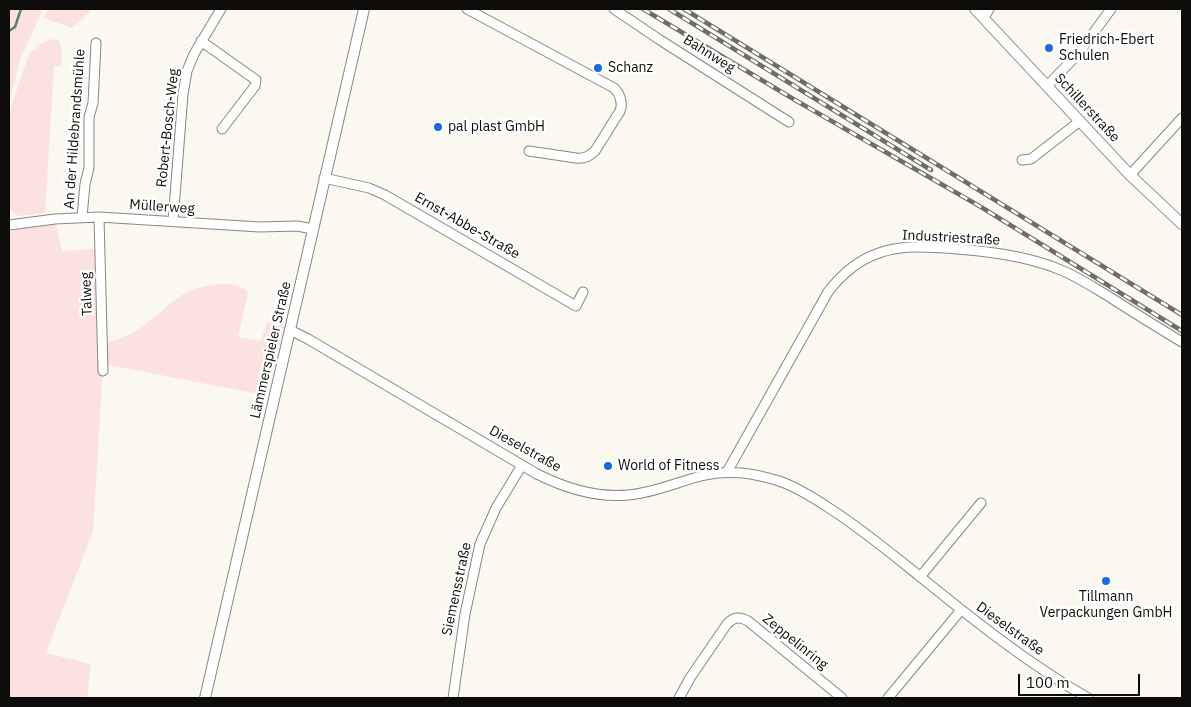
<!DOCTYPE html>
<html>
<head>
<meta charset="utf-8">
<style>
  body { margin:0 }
  #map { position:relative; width:1191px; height:707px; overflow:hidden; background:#fbf8f2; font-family:"IBM Plex Sans",sans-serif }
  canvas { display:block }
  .frame { position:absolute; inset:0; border:10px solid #0d0c0a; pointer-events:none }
  .scale { position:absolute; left:1018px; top:674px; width:122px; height:22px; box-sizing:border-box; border:2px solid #0d0c0a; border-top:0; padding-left:6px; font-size:15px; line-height:18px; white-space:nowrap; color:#0d0c0a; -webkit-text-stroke:4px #fff; paint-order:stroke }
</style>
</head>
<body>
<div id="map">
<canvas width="1191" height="707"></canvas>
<div class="frame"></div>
<div class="scale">100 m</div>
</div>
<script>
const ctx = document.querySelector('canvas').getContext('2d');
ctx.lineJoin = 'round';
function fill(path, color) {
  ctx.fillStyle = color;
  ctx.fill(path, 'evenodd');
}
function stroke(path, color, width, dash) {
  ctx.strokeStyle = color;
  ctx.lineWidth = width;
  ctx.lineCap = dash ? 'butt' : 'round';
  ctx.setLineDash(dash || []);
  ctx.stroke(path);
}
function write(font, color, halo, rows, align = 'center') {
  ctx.font = font + ' "IBM Plex Sans",sans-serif';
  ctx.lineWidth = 5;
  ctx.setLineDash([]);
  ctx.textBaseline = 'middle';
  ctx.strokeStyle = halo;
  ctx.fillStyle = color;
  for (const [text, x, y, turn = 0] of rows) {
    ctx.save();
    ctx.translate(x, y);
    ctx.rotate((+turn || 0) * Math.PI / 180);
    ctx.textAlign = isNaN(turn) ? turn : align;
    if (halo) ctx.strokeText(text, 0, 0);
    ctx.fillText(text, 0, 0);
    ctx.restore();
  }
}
fill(new Path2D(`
  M9 9H43L20 60 9 104Z
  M48 9H93L72 28 44 18Z
  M52 39 59 40 62 53 61 66H54L45 213 19 216 16 215 9 208V112L30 52 37 49 36 46Z
  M55 219 62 251 102 248 105 343C115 340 125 338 134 332 168 312 177 285 223 284 232 284 243 285 248 293L238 337 261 341 267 322 284 326 267 396 105 364 104 351 93 531 46 653 91 664 87 698H9V231Z`), '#fce1e1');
stroke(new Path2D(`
  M9 31 15 27 21 9`), '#607d68', 2.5);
const minor = new Path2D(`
  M467 9 614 88C620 93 623 104 620 111L595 151C589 156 585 159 576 158L529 151
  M614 9 660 40 789 122
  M984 18 989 9
  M201 41 256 80 255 86 222 129
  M1048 85 1078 54 1111 9
  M1022 160 1031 159 1080 121
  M1130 175 1182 118
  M324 178 369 188 385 195 576 306 583 292
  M82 217 85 184 89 168V117L93 103 96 43
  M99 217 103 371
  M173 221 183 94 187 71 194 54 221 9
  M9 225 55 219 99 217 260 227 297 226 313 229
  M290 330 308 339 537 474C565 488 596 498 628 495 654 493 677 482 701 476 728 469 753 473 779 481 797 487 814 498 829 508 862 529 892 554 923 579 976 622 1029 664 1088 698
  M727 472 828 292C841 275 858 260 879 253 901 245 923 247 946 248 985 251 1025 255 1061 270 1078 277 1093 287 1108 296 1133 312 1157 327 1182 342
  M920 577 981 503
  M453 698 465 614 480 544 496 508 522 465
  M679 698 690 678 727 624C734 617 739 616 748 621L842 698
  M888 698 961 610`);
const major = new Path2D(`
  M975 9 1130 175 1182 224
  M205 698 364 9`);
stroke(minor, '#8a8782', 11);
stroke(major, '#8a8782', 12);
stroke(minor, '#fff', 9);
stroke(major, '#fff', 10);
const rail = new Path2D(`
  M643 9 795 100 981 207 1182 331
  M669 9 931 170
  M684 9 1182 315`);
stroke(rail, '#6e6d69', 4.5);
stroke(rail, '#fff', 2.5, [8]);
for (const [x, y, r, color] of [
  [1049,48,5,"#196bd5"],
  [598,68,5,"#196bd5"],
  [438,127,5,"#196bd5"],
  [608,466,5,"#196bd5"],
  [1106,581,5,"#196bd5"]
]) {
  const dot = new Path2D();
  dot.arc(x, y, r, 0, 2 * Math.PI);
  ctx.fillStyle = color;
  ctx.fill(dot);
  stroke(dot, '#fff', 2);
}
write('14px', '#0d0c0a', '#fff', [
  ["Friedrich-Ebert",1059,40],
  ["Schulen",1059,56],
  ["Schanz",608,68],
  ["pal plast GmbH",448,127],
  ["World of Fitness",618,466],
  ["Tillmann",1106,597,"center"],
  ["Verpackungen GmbH",1106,613,"center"]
], 'left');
write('14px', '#0d0c0a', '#fff', [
  ["Bahnweg",709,54,32],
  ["Schillerstraße",1087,108,47],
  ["Robert-Bosch-Weg",168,128,-84],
  ["An der Hildebrandsmühle",75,129,-86],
  ["Müllerweg",162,207,4],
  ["Ernst-Abbe-Straße",467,226,30],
  ["Industriestraße",951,238,3],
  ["Talweg",87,294,-92],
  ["Lämmerspieler Straße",271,350,-77],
  ["Dieselstraße",525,449,29],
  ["Siemensstraße",457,589,-78],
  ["Dieselstraße",1010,629,36],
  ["Zeppelinring",795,642,39]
]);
</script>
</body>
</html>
